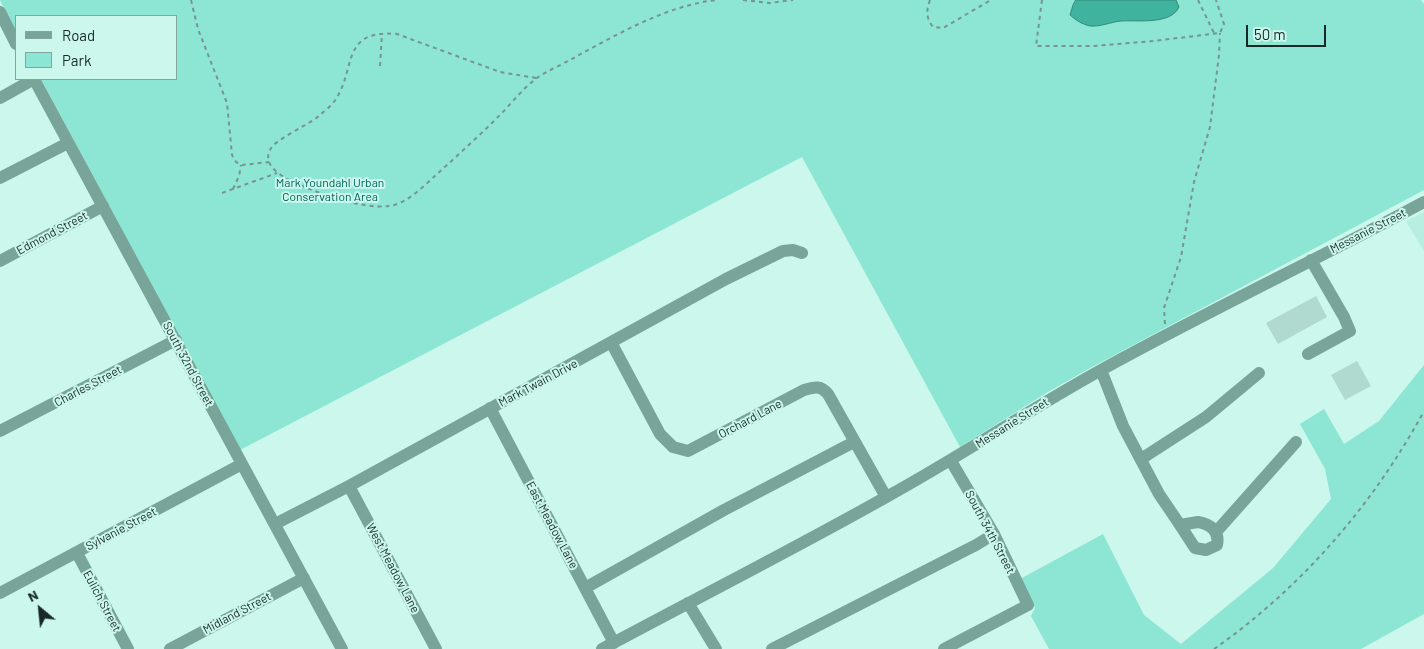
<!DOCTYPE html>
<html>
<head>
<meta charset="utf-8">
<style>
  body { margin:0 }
  #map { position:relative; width:1424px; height:649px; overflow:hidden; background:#cbf7ed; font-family:Barlow,sans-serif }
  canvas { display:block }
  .legend { position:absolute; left:15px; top:15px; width:162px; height:65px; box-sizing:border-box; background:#cbf7ed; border:1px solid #84a59d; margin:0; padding:6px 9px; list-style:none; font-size:15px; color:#192a26 }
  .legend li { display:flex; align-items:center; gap:10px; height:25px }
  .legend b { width:25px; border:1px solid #84a59d }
  .north { position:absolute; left:15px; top:584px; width:50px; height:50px; -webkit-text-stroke:4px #cbf7ed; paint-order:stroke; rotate:332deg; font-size:14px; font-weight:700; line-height:20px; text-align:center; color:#192a26 }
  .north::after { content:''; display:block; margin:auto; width:18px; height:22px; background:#192a26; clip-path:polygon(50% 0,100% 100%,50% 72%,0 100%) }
  .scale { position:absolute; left:1246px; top:25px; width:80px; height:22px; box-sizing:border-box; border:2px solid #192a26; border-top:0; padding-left:6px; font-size:15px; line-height:18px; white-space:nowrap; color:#192a26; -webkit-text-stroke:4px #cbf7ed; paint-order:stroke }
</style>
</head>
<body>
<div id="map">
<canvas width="1424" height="649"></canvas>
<ul class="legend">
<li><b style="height:6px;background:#79a49a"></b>Road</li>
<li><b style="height:14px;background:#8de6d3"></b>Park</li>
</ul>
<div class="north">N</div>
<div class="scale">50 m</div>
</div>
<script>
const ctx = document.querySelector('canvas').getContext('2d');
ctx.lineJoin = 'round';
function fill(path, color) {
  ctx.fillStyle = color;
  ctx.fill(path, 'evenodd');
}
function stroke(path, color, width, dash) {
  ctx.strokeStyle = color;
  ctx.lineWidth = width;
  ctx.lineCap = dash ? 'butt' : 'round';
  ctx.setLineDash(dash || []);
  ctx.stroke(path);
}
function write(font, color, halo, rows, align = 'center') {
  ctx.font = font + ' Barlow,sans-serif';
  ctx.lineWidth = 4;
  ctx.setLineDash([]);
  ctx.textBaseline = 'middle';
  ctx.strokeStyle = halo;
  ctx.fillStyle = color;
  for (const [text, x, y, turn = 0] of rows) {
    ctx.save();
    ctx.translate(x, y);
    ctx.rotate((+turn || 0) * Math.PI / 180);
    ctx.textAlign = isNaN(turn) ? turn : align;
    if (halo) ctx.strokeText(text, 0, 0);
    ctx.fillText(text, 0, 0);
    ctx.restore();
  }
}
fill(new Path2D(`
  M1424 212V251L1406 221Z`), '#b8ede1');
fill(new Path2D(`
  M0 0H1421L1424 4V190L1092 367 1048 392 960 447 802 157 240 450 41 79H176V16H16V33Z
  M1424 365V614L1361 649H1049L1031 616 1035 608 1020 579 1103 534 1144 615 1181 644 1273 568 1331 499 1325 469 1300 424 1324 409 1344 444 1379 421Z`), '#8de6d3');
const water = new Path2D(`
  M1076 0H1176L1179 7C1171 25 1137 20 1121 21 1111 22 1100 27 1090 26 1082 24 1077 21 1070 15L1073 5Z`);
fill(water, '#40b39f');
stroke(water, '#348a7b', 1);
fill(new Path2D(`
  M1316 296 1327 317 1278 344 1266 323Z
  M1357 361 1371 386 1345 400 1331 375Z`), '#b0dad0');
stroke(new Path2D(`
  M191 0 198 29 227 103 232 155 236 162 242 165 269 162
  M743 0 770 3 793 0
  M930 0C926 11 926 18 933 27L943 28 991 0
  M1042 0 1036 46H1094L1153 41 1220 33 1224 24 1216 0
  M1198 0 1214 33
  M380 66 382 33
  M536 78 500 72 397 34C338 29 358 71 333 103 329 108 323 112 319 116 307 126 275 139 270 150 263 163 277 173 287 179 311 191 362 210 389 206 406 204 423 187 436 175 457 156 479 136 499 116 511 104 523 88 537 78 548 70 564 64 577 56 620 33 666 6 716 0
  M233 189 239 176 241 165
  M222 193 277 173
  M1165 324 1164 308 1181 257 1194 182 1210 127 1219 55 1220 33
  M1214 649C1301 588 1373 505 1424 411`), '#76958e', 2, [4, 4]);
stroke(new Path2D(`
  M0 12 16 44
  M34 79 342 649
  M0 98 34 79
  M0 178 68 143
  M0 261 103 206
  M612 344 660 434 673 447 688 451 804 390C815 387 820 385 828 394L886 497
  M1308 354 1350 331 1344 317 1311 260
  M1101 370 1123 426 1159 494 1180 525
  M490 408 614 643
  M0 431 176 340
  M1141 459 1206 417 1259 373
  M349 486 436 649
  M1198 522C1210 524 1220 531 1217 545L1206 550 1195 548 1180 525Z
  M275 524 349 486 726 279 783 251 793 250 802 253
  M1216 532 1296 442
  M77 553 128 649
  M585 588 724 510 854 442
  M0 593 242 464
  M688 603 716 649
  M170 649 304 578
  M602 649C697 598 794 549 888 496 961 456 1030 409 1103 369 1208 311 1318 259 1424 202
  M772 649 976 545 994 534
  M944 649 1028 605 994 534 951 461`), '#79a49a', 12);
write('12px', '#006456', '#cbf7ed', [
  ["Mark Youndahl Urban",330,183],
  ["Conservation Area",330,197]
]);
write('12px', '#192a26', '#cbf7ed', [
  ["Messanie Street",1368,231,-27],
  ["Edmond Street",52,233,-28],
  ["South 32nd Street",188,364,62],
  ["Mark Twain Drive",538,383,-28],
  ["Charles Street",88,386,-28],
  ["Orchard Lane",750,419,-28],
  ["Messanie Street",1012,423,-32],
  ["East Meadow Lane",552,525,62],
  ["Sylvanie Street",121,529,-28],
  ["South 34th Street",990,532,62],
  ["West Meadow Lane",393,568,62],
  ["Eulich Street",102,601,62],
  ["Midland Street",237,613,-28]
]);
</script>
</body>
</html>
